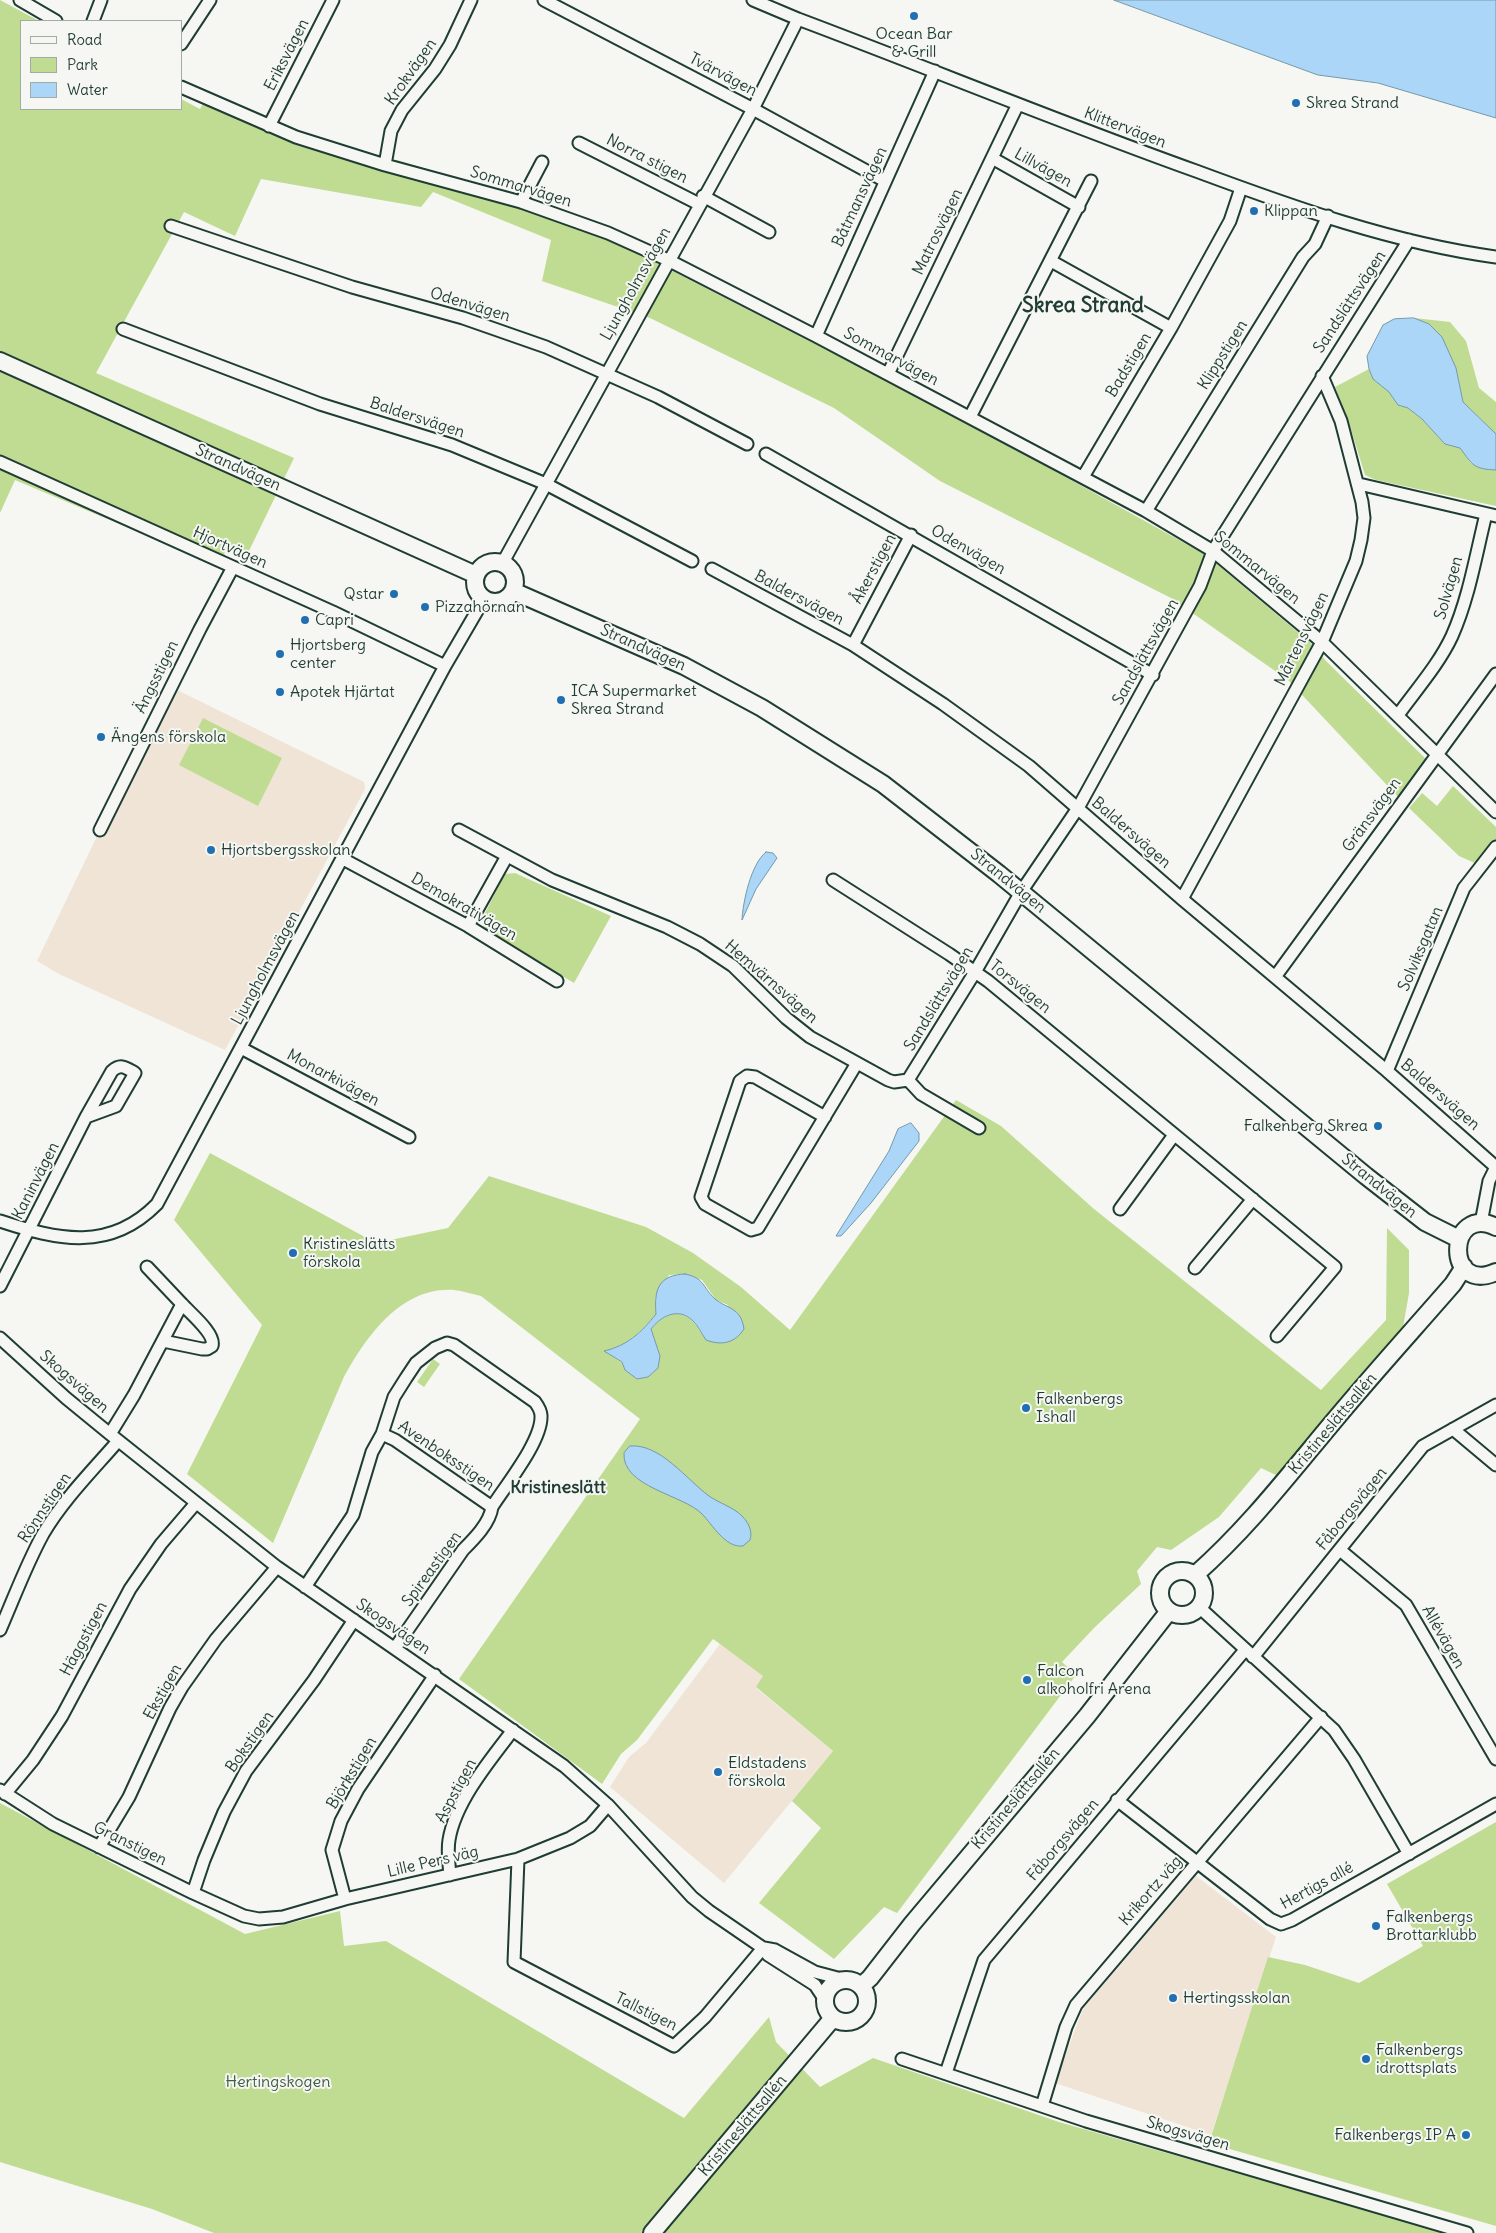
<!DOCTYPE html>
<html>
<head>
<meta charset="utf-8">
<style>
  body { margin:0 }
  #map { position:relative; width:1496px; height:2233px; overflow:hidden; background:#f6f6f2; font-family:Delius,sans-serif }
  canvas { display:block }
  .legend { position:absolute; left:20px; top:20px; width:162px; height:90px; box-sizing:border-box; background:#f6f6f2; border:1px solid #a0aca6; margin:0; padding:6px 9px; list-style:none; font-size:15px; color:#1f3d34 }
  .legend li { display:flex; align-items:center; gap:10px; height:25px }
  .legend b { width:25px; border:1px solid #a0aca6 }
</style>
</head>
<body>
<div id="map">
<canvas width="1496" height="2233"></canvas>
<ul class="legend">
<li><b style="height:6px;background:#f6f6f2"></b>Road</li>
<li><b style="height:14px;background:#c0dc93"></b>Park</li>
<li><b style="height:14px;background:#acd6f7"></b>Water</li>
</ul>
</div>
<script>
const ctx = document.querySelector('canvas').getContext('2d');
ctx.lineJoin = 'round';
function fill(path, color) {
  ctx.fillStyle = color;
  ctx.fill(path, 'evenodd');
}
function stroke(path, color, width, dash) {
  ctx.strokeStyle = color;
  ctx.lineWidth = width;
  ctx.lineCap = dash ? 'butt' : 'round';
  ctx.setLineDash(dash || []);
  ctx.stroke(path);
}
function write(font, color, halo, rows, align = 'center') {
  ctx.font = font + ' Delius,sans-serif';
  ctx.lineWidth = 4;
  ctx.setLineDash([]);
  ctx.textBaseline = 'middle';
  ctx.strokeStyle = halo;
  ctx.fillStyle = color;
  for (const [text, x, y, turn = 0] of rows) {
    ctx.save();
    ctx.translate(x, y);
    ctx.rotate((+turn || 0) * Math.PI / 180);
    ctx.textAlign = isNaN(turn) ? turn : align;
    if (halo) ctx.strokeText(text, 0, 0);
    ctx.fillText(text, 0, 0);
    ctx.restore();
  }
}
fill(new Path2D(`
  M165 684 364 782 365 789 225 1050 59 974 37 961 100 830Z
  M720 1644 764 1676 756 1688 833 1751 724 1883 610 1787 629 1757 646 1743Z
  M1196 1876 1276 1937 1211 2135 1055 2083 1083 2009Z`), '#efe4d5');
fill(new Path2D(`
  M0 0 39 21H21V109H181V99L200 109 208 94 291 128 381 161 397 160 562 211 651 260 963 420 1206 555 1313 645 1326 661 1428 761 1400 799 1288 680 1171 598 940 481 834 408 650 318 542 281 551 240 433 192 421 207 261 179 235 236 184 212 96 373 294 458 247 555 224 547 226 569 15 480 0 513Z
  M1414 318 1450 322 1466 341 1479 388 1496 402V434L1463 402 1456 368 1429 324Z
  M1369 369 1373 379 1389 392 1398 405 1408 408 1422 419 1445 444 1460 447 1471 463 1496 470V506L1376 480 1365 475 1348 420 1335 387Z
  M203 718 282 758 258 806 179 765Z
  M1453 786 1496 827V841L1477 864 1459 856 1409 808 1422 793 1437 806Z
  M515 873 611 916 574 983 488 932 483 926V917L505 874Z
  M956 1100 1001 1126 1094 1209 1321 1390 1386 1320 1387 1228 1409 1250V1293L1401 1339 1278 1476 1261 1468 1219 1517 1171 1550 1157 1547 1137 1571 1141 1584 1095 1627 1062 1662 1076 1675 897 1913 884 1907 834 1959 759 1903 821 1828 792 1801 833 1751 756 1687 763 1676 720 1644 713 1639 637 1740 621 1754 602 1784 459 1679 640 1419 481 1296C472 1294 463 1291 454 1290 401 1286 365 1338 343 1379L273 1543 187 1474 262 1325 174 1220 210 1153 376 1243 448 1228 489 1176 646 1227 693 1253 741 1287 790 1330ZM685 1274 702 1280 716 1300 728 1305 701 1333C688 1308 668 1308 651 1329L660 1356 658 1368 648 1377 637 1379 625 1370 622 1363 605 1351C627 1346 642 1331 656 1314L655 1298 669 1275Z
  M433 1359 440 1364 424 1387 417 1382Z
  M0 1803 245 1934 340 1911 344 1946 386 1941 684 2118 769 2017 776 2042 820 2087 873 2058 1059 2122 1445 2233H214L152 2209 0 2162Z
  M1496 1822V2226L1209 2143 1268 1957 1305 1965 1359 1983 1423 1946 1387 1884Z`), '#c0dc93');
const water = new Path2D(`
  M1114 0H1496V118L1378 83 1318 75Z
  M1414 318 1429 324 1442 337 1456 368 1463 402 1496 434V470C1473 469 1473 465 1460 448L1445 444 1422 419 1408 408 1398 405 1389 392 1373 379 1369 369 1367 356 1383 325 1394 319Z
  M766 852 773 853 777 858 756 889 742 920C743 901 751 864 766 852Z
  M911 1123 919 1133V1141L871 1203 841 1236H836L889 1151 898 1129Z
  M685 1274C705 1278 702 1287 715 1299 727 1309 741 1307 744 1329 735 1343 722 1346 706 1340 701 1333 698 1325 692 1320 678 1307 661 1316 651 1329L660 1356 658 1368 648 1377 637 1379 625 1370 622 1362 604 1351C627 1346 642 1332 656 1314 654 1290 658 1275 685 1274Z
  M630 1446C660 1443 687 1480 709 1496 719 1503 733 1507 742 1516 748 1522 753 1531 750 1540L743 1546C725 1548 713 1525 702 1514 684 1495 621 1487 624 1453Z`);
fill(water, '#acd6f7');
stroke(water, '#7499a9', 1);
const street = new Path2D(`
  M20 0 56 21
  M544 0 753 109 885 181
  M753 0 798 19C931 69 1062 123 1196 171 1293 207 1393 243 1496 257
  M93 21 101 0
  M181 44 210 0
  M181 87 296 137 385 165 521 202 608 233 668 260 816 336 1146 511 1213 551 1322 642 1496 812
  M269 126 333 0
  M579 143 699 204
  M992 158 1079 207
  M385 165 391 131 402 110 435 69 450 45 471 0
  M703 196 769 232
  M521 202 542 162
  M171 226 352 287 463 318 546 347 658 397 747 444
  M1051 261 1171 328
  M123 329 320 404 452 445 546 484 692 561
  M816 336 935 71
  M888 374 1018 104
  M970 417 1091 181
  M766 454 1153 675
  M0 462 333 612 445 666
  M1083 477 1171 328 1230 221 1241 188
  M1359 484 1496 516
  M1146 511 1303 257 1315 244 1328 216
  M502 564 753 109 798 19
  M712 569 853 645 943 704 1029 766 1182 899 1387 1071 1496 1167
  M853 645 911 535
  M1398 715C1416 690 1439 664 1452 636 1469 598 1476 554 1486 514
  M100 830 200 629 233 567
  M459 830 552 880 667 927 700 944 733 966 786 1018 810 1037 888 1080 894 1082 908 1080 921 1094 979 1128
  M343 859 468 926 557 981
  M833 880 949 954 988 981 1335 1267 1277 1336
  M1182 899 1322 642 1356 561 1361 540 1364 518 1362 502 1341 421 1322 376
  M468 926 507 856
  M1275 977 1496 674
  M241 1048 409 1137
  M1387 1071 1464 888 1496 847
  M908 1080 975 972 1021 892 1078 808 1200 586 1213 551 1409 240
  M825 1117 755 1077 747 1076 740 1081 701 1197 705 1204 751 1230 758 1228 857 1063
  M1120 1209 1174 1135
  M0 1221C58 1240 110 1252 157 1204L445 666 484 599
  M1481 1223 1489 1181 1496 1167
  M1195 1268 1253 1199
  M0 1286 86 1117 112 1071C121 1063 126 1068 135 1073L116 1106 86 1117
  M0 1338 66 1398 110 1434 277 1567 564 1766 608 1805 692 1897 709 1911 763 1948 768 1955 815 1985 825 2000
  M163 1341 202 1349H207L212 1346C216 1334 190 1313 182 1304
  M1453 1429 1496 1465
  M110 1434 134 1395 182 1304 147 1267
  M382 1434 395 1440 492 1507
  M1340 1550 1406 1605 1496 1759
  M305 1587 353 1515 372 1452 382 1434 394 1397 406 1378 416 1363 435 1348 447 1343 454 1345 535 1402C538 1406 541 1410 541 1416 542 1441 506 1485 492 1507 490 1523 474 1539 463 1550L395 1648
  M1199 1607 1334 1730 1354 1759 1409 1854
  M0 1630C14 1598 26 1565 43 1534 63 1500 92 1471 118 1441
  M1253 1657 1423 1446 1496 1405
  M0 1790 53 1824 193 1893 244 1916 259 1919 283 1917 345 1899 518 1859 570 1838 590 1826 608 1805
  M5 1794 33 1760 62 1716 130 1589 161 1544 196 1503
  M1117 1800 1270 1919 1281 1924 1292 1920 1496 1804
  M99 1847 129 1797 170 1708 182 1687 216 1639 277 1567
  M518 1859 514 1962 674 2046 705 2017 763 1948
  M450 1875C449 1863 447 1852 449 1840 455 1802 490 1760 513 1730
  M193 1893 204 1860 224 1812 246 1771 314 1680 354 1620
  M345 1899 332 1850 341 1821 358 1789 435 1675
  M764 1948 775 1950 815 1972 845 1980
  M902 2059 1086 2121 1467 2233
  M946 2073 984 1960 1245 1650
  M1042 2106 1066 2027 1076 2005 1321 1717`);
const secondary = new Path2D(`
  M0 361 476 575
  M475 582a20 20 0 1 1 40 0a20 20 0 1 1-40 0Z
  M513 591 684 666 762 708 883 784 999 874 1366 1176 1425 1222 1459 1239
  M1496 1227C1447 1203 1444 1295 1496 1272
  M1160 1593a22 22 0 1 1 44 0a22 22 0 1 1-44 0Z
  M1195 1575C1248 1528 1287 1477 1333 1422 1372 1375 1413 1330 1453 1284L1464 1267
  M825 2001a21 21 0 1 1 42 0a21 21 0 1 1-42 0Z
  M861 1986 870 1978 912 1924 1087 1716 1169 1611
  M652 2233 833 2018`);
stroke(street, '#1f3d34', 15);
stroke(secondary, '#1f3d34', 20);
stroke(street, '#f6f6f2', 11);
stroke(secondary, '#f6f6f2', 16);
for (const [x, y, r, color] of [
  [914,16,5,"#1f6fb2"],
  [1296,103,5,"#1f6fb2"],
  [1254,211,5,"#1f6fb2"],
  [394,594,5,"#1f6fb2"],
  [425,607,5,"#1f6fb2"],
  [305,620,5,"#1f6fb2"],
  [280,654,5,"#1f6fb2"],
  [280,692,5,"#1f6fb2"],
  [561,700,5,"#1f6fb2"],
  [101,737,5,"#1f6fb2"],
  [211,850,5,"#1f6fb2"],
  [1378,1126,5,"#1f6fb2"],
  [293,1253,5,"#1f6fb2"],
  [1026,1408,5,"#1f6fb2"],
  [1027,1680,5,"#1f6fb2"],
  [718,1772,5,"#1f6fb2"],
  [1376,1926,5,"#1f6fb2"],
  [1173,1998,5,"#1f6fb2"],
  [1366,2059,5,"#1f6fb2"],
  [1466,2135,5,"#1f6fb2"]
]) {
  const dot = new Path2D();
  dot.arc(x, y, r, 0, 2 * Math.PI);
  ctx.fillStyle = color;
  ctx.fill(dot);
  stroke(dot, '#f6f6f2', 2);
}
write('16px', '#1f3d34', '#f6f6f2', [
  ["Ocean Bar",914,34,"center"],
  ["& Grill",914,52,"center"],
  ["Skrea Strand",1306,103],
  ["Klippan",1264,211],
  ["Qstar",384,594,"right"],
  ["Pizzahörnan",435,607],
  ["Capri",315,620],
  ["Hjortsberg",290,645],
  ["center",290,663],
  ["ICA Supermarket",571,691],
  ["Skrea Strand",571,709],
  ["Apotek Hjärtat",290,692],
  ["Ängens förskola",111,737],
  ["Hjortsbergsskolan",221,850],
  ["Falkenberg Skrea",1368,1126,"right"],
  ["Kristineslätts",303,1244],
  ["förskola",303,1262],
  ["Falkenbergs",1036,1399],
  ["Ishall",1036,1417],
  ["Falcon",1037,1671],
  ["alkoholfri Arena",1037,1689],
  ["Eldstadens",728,1763],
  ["förskola",728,1781],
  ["Falkenbergs",1386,1917],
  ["Brottarklubb",1386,1935],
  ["Hertingsskolan",1183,1998],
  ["Falkenbergs",1376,2050],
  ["idrottsplats",1376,2068],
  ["Falkenbergs IP A",1456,2135,"right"]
], 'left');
write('16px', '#1f3d34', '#f6f6f2', [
  ["Eriksvägen",287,55,-63],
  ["Krokvägen",411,72,-55],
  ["Tvärvägen",723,75,28],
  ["Klittervägen",1125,128,21],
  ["Norra stigen",647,159,27],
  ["Lillvägen",1043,168,29],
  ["Sommarvägen",521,187,17],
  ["Båtmansvägen",860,197,-65],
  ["Matrosvägen",938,232,-64],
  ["Ljungholmsvägen",636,284,-61],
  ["Sandslättsvägen",1350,302,-57],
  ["Odenvägen",470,305,17],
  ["Klippstigen",1223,355,-58],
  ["Sommarvägen",891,357,28],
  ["Badstigen",1129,365,-59],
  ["Baldersvägen",417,418,18],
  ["Strandvägen",238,468,24],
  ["Hjortvägen",230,548,24],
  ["Odenvägen",968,550,30],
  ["Sommarvägen",1257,568,39],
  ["Åkerstigen",874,569,-62],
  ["Solvägen",1449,588,-74],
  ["Baldersvägen",799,598,28],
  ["Mårtensvägen",1302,639,-64],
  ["Strandvägen",643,648,24],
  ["Sandslättsvägen",1146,652,-61],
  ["Ängsstigen",157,677,-64],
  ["Gränsvägen",1372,815,-54],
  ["Baldersvägen",1131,833,41],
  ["Strandvägen",1008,881,39],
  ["Demokrativägen",464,907,30],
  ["Solviksgatan",1421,949,-67],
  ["Ljungholmsvägen",266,968,-62],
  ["Hemvärnsvägen",771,982,41],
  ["Torsvägen",1020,987,39],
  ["Sandslättsvägen",939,999,-59],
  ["Monarkivägen",333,1078,28],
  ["Baldersvägen",1440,1095,41],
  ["Kaninvägen",36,1181,-63],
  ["Strandvägen",1379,1186,39],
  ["Skogsvägen",74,1382,41],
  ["Kristineslättsallén",1333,1424,-50],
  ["Avenboksstigen",446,1456,34],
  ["Rönnstigen",45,1508,-56],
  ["Fåborgsvägen",1352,1509,-51],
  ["Spireastigen",432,1569,-54],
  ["Skogsvägen",393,1627,34],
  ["Allévägen",1443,1637,60],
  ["Häggstigen",84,1639,-62],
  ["Ekstigen",163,1692,-61],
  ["Bokstigen",250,1742,-55],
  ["Björkstigen",352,1773,-59],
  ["Aspstigen",456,1791,-62],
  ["Kristineslättsallén",1016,1799,-50],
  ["Fåborgsvägen",1063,1840,-50],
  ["Granstigen",130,1844,26],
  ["Lille Pers väg",433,1862,-13],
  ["Hertigs allé",1317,1886,-29],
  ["Krikortz väg",1151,1891,-49],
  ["Tallstigen",646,2012,26],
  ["Kristineslättsallén",743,2126,-50],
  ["Skogsvägen",1188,2134,16]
]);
write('16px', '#3f5d47', '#f6f6f2', [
  ["Hertingskogen",278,2082]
]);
write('bold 18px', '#1f3d34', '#f6f6f2', [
  ["Kristineslätt",558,1488]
]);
write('bold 21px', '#1f3d34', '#f6f6f2', [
  ["Skrea Strand",1083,306]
]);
</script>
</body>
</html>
